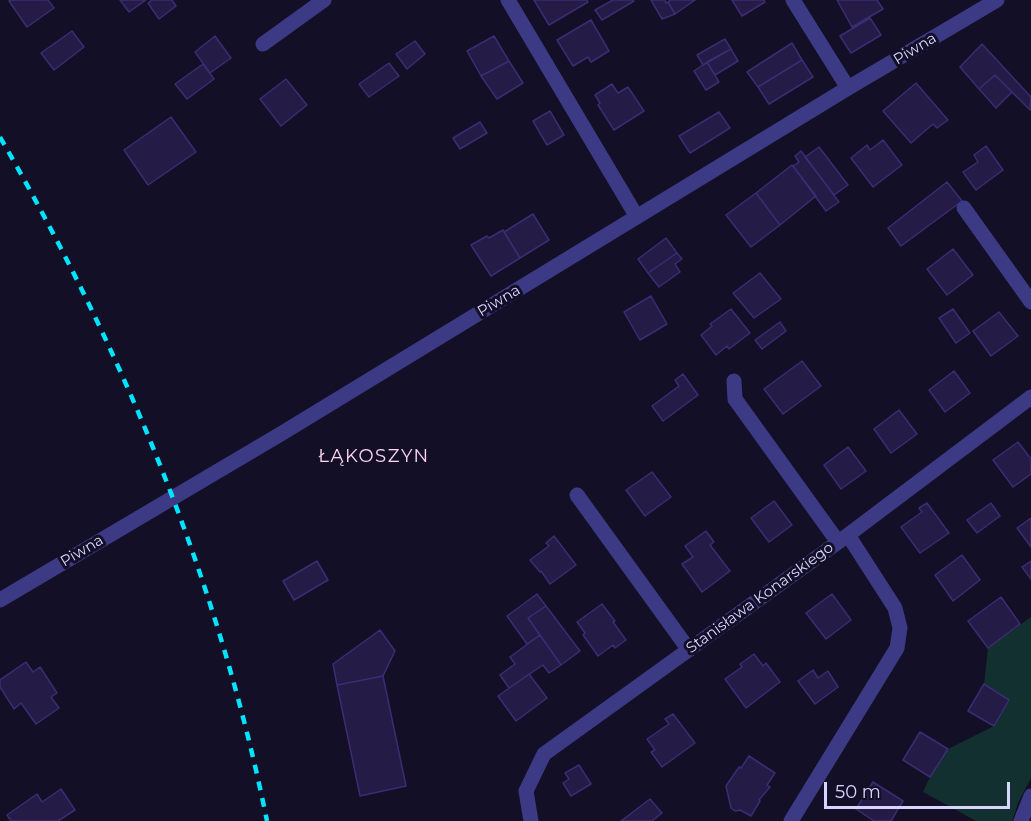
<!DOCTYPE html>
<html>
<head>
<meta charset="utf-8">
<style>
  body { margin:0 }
  #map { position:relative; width:1031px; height:821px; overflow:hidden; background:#130f26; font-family:Montserrat,sans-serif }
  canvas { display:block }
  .scale { position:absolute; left:824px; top:782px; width:186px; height:27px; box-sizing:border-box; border:3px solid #d9d4ff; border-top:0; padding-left:8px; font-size:18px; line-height:21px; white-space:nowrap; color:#d9d4ff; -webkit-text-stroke:4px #130f26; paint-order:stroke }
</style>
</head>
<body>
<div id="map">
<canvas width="1031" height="821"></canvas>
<div class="scale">50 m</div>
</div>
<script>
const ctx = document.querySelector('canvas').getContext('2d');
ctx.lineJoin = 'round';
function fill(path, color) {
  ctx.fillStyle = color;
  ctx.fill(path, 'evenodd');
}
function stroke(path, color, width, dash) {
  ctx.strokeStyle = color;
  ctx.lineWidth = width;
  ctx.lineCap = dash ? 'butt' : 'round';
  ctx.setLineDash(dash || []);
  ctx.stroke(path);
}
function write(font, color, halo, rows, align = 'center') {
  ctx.font = font + ' Montserrat,sans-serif';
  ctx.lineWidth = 6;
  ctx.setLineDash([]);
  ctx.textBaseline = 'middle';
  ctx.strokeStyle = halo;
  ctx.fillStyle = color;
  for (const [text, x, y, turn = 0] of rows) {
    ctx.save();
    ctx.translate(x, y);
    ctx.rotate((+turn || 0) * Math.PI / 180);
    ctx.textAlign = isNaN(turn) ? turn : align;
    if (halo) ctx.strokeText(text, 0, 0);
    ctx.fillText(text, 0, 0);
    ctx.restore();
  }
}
fill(new Path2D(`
  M1031 617V778L1018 803 1012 821H976L923 792 930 777 948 749 994 726 1009 700 984 684 988 648Z`), '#12302f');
const building = new Path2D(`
  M11 0H48L54 8 27 27 9 1Z
  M120 0H146L129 12Z
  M152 0H172L176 6 159 19 148 3Z
  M534 0H587L588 2 549 25Z
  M613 0H633L634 1 602 20 595 10Z
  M651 0H665L666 3 668 2 675 14 662 19Z
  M671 0H695L675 14 668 2Z
  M732 0H764L765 2 742 16Z
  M837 0H877L883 9 852 27Z
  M870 18 881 35 851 53 840 36Z
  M591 20 609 51 591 62 588 57 573 66 557 40Z
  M72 31 84 47 54 70 41 53Z
  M215 36 231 58 210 73 195 52Z
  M494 36 509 61 481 76 467 51Z
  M725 39 731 49 703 65 697 55Z
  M415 41 425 54 407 69 396 54Z
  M792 43 802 60 758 87 747 72Z
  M982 44 1031 97 1030 110 995 75 979 89 960 67Z
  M731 49 738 61 715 75 707 62Z
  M802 60 813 77 769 104 758 87Z
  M509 61 523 83 497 99 481 76Z
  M707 62 719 82 706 90 694 71Z
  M389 63 399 76 369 97 359 84Z
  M203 64 214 79 187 99 175 84Z
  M995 75 1012 92 996 108 979 89Z
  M286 79 307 105 281 126 260 99Z
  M916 83 948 120 937 128 933 124 911 143 883 111Z
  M612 84 618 93 628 87 644 111 614 130 598 105 600 103 595 95Z
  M550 111 564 135 547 145 533 121Z
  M719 112 730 128 690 153 679 136Z
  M171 117 196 152 148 185 124 150Z
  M480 122 487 133 460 149 453 138Z
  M883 140 902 165 873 187 851 158 867 145 870 150Z
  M986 146 1003 170 976 190 963 172 978 162 974 155Z
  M819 147 848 185 834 195 805 157Z
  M801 151 839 202 826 211 793 166 799 162 795 156Z
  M792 165 816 196 780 225 756 193Z
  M947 182 962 201 901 246 888 228Z
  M756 193 780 225 751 247 726 215Z
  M533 214 549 240 520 258 504 232Z
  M503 230 520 258 491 276 471 245 487 236 489 238Z
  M666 238 677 253 648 273 638 259Z
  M953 249 973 275 947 295 927 269Z
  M677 253 682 259 675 264 680 272 659 287 648 273Z
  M760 273 781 299 754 318 733 293Z
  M651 296 667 324 640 340 624 312Z
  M731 309 750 333 729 349 727 346 716 355 701 335 712 326 710 324Z
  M953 309 970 333 956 343 939 318Z
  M999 312 1018 336 991 356 973 331Z
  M780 322 786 331 762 349 755 340Z
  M802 361 821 386 783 414 764 389Z
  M954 371 970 393 945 412 929 390Z
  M683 374 698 395 663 421 652 406 679 386 675 380Z
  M899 410 917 434 891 453 874 429Z
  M1018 442 1031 459V474L1013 487 993 460Z
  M848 447 866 471 841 489 824 465Z
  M652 472 671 497 645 516 626 490Z
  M774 501 792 525 769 542 751 518Z
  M927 503 949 533 920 553 901 527 922 512 919 508Z
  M991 503 1000 516 977 533 967 520Z
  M1031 518V547L1017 528Z
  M706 531 714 542 710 545 730 571 702 592 682 564 693 557 685 546Z
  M554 536 576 565 550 584 541 571 540 572 530 560 549 546 546 543Z
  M962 555 980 580 953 601 935 575Z
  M317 561 328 580 294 600 283 581Z
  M1031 561V579L1022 567Z
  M537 594 546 606 528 618 540 635 527 644 507 616Z
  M832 594 851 620 826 639 806 613Z
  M1001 597 1020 624 988 648 968 621Z
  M602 604 615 621 613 622 626 640 615 648 613 645 598 656 583 635 585 633 577 622Z
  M546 606 580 651 561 665 528 618Z
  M380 630 395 651 383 676 337 685 333 664Z
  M540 635 561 665 549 673 543 665 509 688 500 675 515 664 510 657Z
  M754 654 763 666 766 663 780 682 746 708 725 679 742 667 740 664Z
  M26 662 33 672 40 667 57 693 51 697 59 708 36 724 21 703 14 709 0 687V680Z
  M813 670 818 678 828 671 838 687 815 704 798 681Z
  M529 674 547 698 516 721 498 696Z
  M383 676 406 786 360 796 337 685Z
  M984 684 1009 700 994 726 968 711Z
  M673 714 695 743 662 767 651 752 655 750 647 739 669 724 665 719Z
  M920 732 948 749 930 777 903 760Z
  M749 756 775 773 767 785 770 787 759 800 760 801 751 816 740 810 735 811 731 808 726 786 739 767 741 768Z
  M579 765 591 784 571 796 563 783 569 779 565 773Z
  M873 782 903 801 891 821H874L856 809Z
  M61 789 75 810 58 821H11L7 815 37 794 42 802Z
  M650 799 662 813 652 821H621Z`);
fill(building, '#241b47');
stroke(building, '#3b2d73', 1.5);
stroke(new Path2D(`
  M508 0 637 217
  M793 0 848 88
  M263 44 324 0
  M964 208 1031 302
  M734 381 735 399 838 542
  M577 495 689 650
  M0 600 284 432 848 88 997 0
  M531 821 526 791 544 754 848 535 1031 397
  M791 821 897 648 900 628 895 608 848 535
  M1021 821 1031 796`), '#3d3a85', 15);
stroke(new Path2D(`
  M0 137C123 350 218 579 267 821`), '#00e5ff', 4.5, [9, 8]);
write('15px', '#d9d4ff', '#130f26', [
  ["Piwna",915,49,-31],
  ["Piwna",499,301,-31],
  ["Piwna",82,551,-31],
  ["Stanisława Konarskiego",760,598,-36]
]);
ctx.letterSpacing = '1.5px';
write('18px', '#ffd6f0', '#130f26', [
  ["ŁĄKOSZYN",374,457]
]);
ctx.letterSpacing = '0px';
</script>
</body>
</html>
